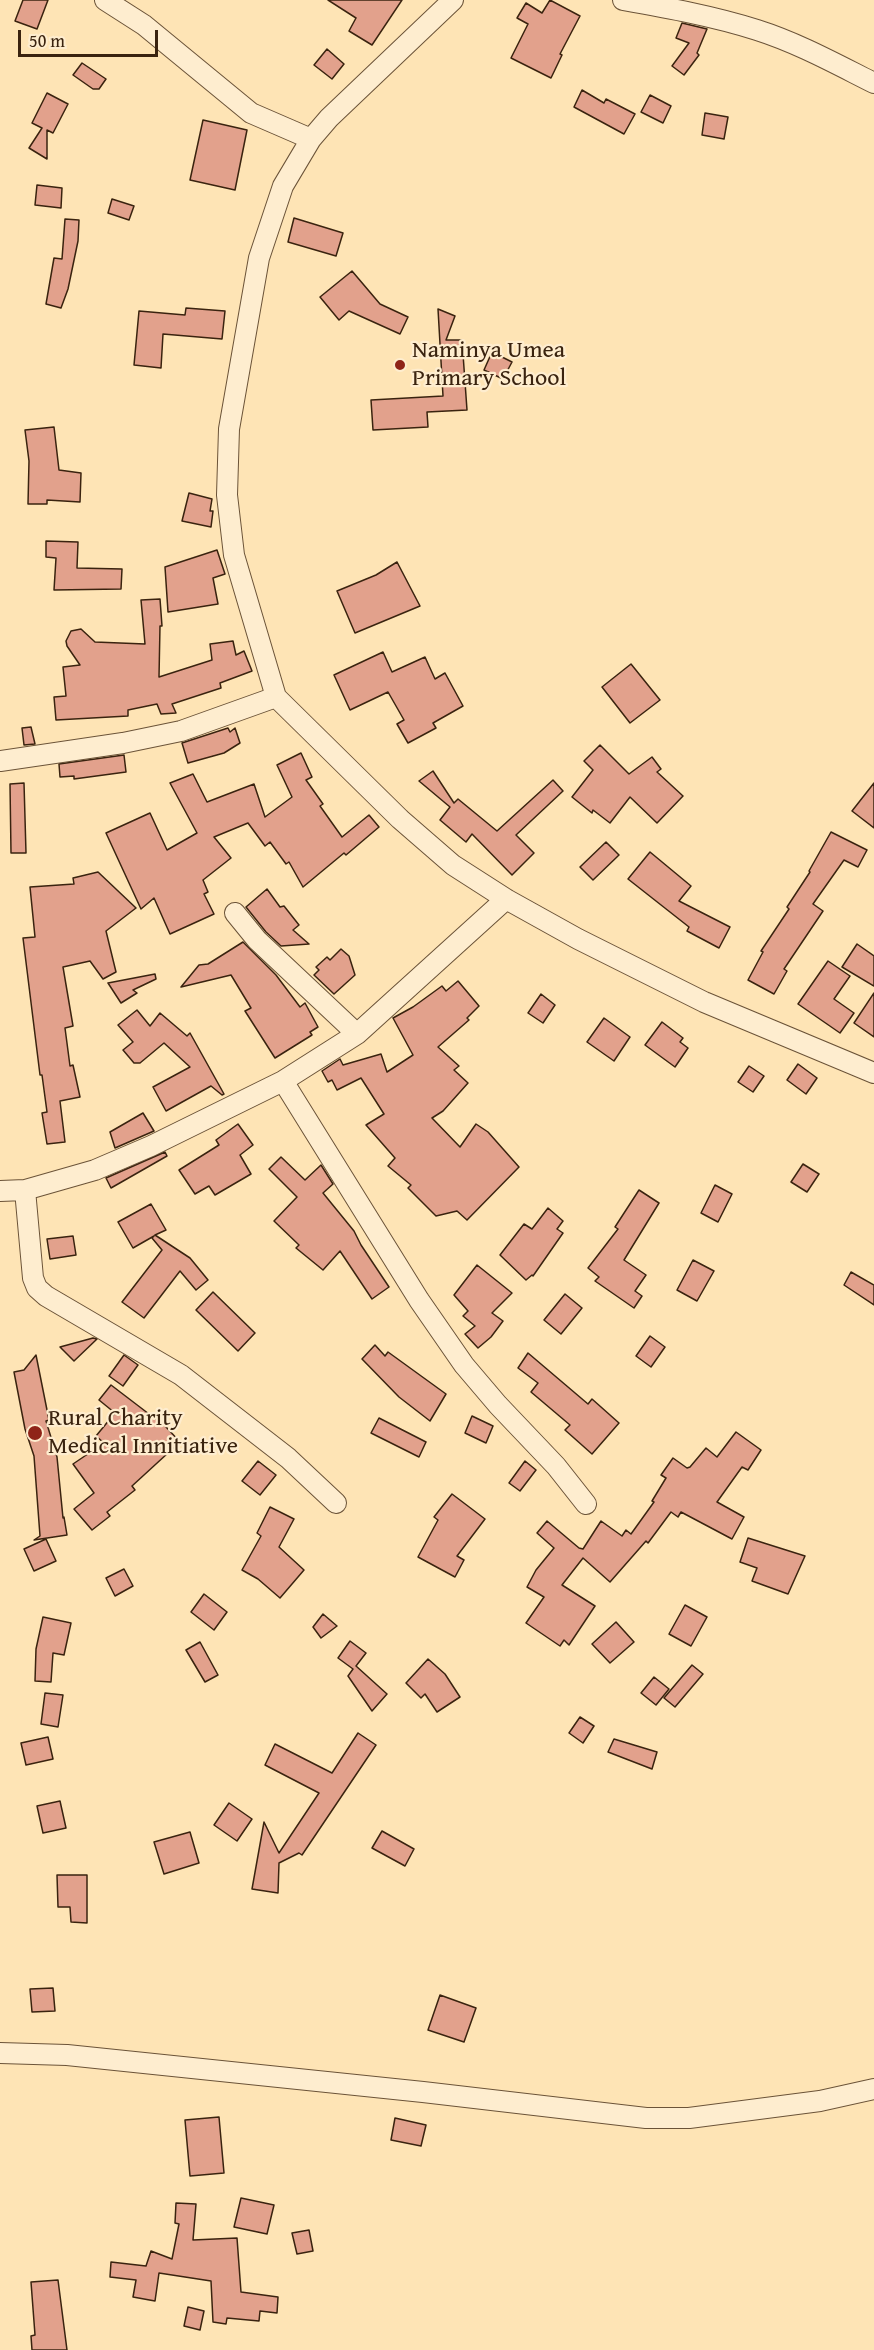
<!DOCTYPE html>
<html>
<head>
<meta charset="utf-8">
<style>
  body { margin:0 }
  #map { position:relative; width:874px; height:2350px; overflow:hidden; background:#fee4b5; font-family:"Gentium Book Plus",serif }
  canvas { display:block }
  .scale { position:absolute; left:18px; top:30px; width:140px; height:27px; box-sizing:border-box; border:3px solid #3a230f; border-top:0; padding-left:8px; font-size:18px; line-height:21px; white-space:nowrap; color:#3a230f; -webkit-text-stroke:4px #feedcf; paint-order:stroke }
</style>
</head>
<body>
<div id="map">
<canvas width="874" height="2350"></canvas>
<div class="scale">50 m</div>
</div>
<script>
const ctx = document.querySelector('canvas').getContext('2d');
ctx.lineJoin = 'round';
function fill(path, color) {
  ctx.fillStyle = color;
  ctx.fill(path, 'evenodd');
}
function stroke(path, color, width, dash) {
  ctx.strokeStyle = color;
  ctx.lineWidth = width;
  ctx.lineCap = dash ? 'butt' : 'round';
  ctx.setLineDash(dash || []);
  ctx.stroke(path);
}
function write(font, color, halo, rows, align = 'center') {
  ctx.font = font + ' "Gentium Book Plus",serif';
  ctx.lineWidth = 4.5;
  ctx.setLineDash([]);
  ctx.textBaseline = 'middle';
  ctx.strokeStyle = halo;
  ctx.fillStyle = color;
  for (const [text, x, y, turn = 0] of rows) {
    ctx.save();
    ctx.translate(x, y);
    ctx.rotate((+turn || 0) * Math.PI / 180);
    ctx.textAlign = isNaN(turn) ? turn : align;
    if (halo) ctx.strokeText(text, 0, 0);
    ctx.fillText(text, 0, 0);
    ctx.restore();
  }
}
const building = new Path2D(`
  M23 0H48L37 29 15 21Z
  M328 0H402L372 45 349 31 356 18Z
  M550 0 580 16 560 54 562 55 551 78 511 58 528 24 517 18 526 3 542 13Z
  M682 23 707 29 697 53 699 55 684 75 672 66 689 43 676 38Z
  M327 49 344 64 332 79 314 65Z
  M82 63 106 79 99 89H93L73 75Z
  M582 90 604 103 606 99 635 114 624 134 574 107Z
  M47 93 68 104 53 133 47 130V159L29 148 42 128 32 123Z
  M650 95 671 106 663 123 641 112Z
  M705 113 728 117 724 139 702 135Z
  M203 120 247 130 235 190 190 180Z
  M37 185 62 188 61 208 35 205Z
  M112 199 134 206 129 220 108 213Z
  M294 218 343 233 336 256 288 242Z
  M65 219 79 220 78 241 68 289 61 308 46 304 54 258 62 259Z
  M352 271 380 304 408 317 400 334 349 311 339 320 320 297Z
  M186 308 225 311 222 339 163 334 161 368 134 365 139 311 185 315Z
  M438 309 455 316 446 340H462L467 410 427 412 428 427 373 430 371 400 443 396Z
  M492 352 512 362 503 379 484 370Z
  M54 427 59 470 81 473 80 502 47 500V504H28L29 461 25 430Z
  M189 493 212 499 210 511H213L211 527 182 521Z
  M46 541 78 542 77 568 122 569 121 589 54 590 56 558 46 557Z
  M217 550 225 574 213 578 218 604 168 612 165 567Z
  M397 562 420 606 355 633 337 591 376 575Z
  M160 599 162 626H160L159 677 212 660 210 644 233 641 236 655 244 651 252 671 220 683 221 688 172 704 176 713 161 714 157 704 128 710V716L56 720 54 697 66 696 63 667 80 665 67 646 66 641 71 631 81 629 95 642 145 644 141 600Z
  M383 652 392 672 425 657 435 679 445 673 463 706 433 723 436 728 408 743 397 724 404 720 388 692 350 710 334 675Z
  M631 664 660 700 630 723 602 687Z
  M31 727 35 744 24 745 22 728Z
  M228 728 230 732 235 728 240 743 224 753 188 763 182 743Z
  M600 745 629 774 652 757 661 769 657 772 683 796 657 823 630 797 610 823 593 810 592 813 572 797 593 770 584 761Z
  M301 753 312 777 306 780 323 804 320 806 342 837 369 815 379 827 346 855 344 853 303 887 289 862 286 864 270 842 265 846 248 823 214 837 231 858 203 880 208 892 204 894 214 914 170 934 154 898 141 909 106 833 150 813 167 850 197 833 170 783 193 774 207 802 254 784 265 817 292 797 277 765Z
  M124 755 126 772 74 779V776L60 777 59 764Z
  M433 771 454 803 458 799 497 831 553 780 563 791 516 835 534 853 512 875 472 834 466 842 440 820 450 807 419 781Z
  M24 783 26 853H11L10 784Z
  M874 783V828L852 811Z
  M831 832 867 850 858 867 844 860 813 904 823 911 784 969 787 971 774 994 748 980 763 952 761 951 789 909 787 907 810 872 809 871Z
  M606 842 619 855 593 880 580 867Z
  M650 852 691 886 679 901 730 927 719 948 687 931 689 927 628 879Z
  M98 872 136 908 106 931 116 972 103 979 90 961 63 967 73 1026 65 1028 70 1066 73 1065 80 1097 60 1101 65 1142 47 1144 42 1113 47 1112 42 1075H40L23 938 35 937 30 887 74 884 73 878Z
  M267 889 280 907 284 906 299 925 293 930 309 944 281 946 266 932 246 907Z
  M243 942 276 975 300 1007 305 1003 318 1027 310 1032 312 1035 275 1058 245 1011 251 1008 231 975 181 987 199 965 208 964Z
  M857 944 874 956V986L842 967Z
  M341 949 349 956 355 975 334 994 314 975 319 970 316 967 327 957 330 960Z
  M828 961 850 976 834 999 854 1013 840 1033 798 1004Z
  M155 974 156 979 133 990 137 993 121 1003 108 983Z
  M458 981 479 1006 467 1018 469 1020 438 1047 459 1066 454 1070 468 1083 443 1111 432 1118 460 1147 476 1124 488 1132 519 1167 467 1220 457 1211 436 1216 408 1188 411 1185 388 1166 395 1158 366 1125 384 1114 361 1078 337 1090 332 1080 328 1082 322 1071 340 1059 343 1065 381 1054 387 1072 413 1055 393 1018 413 1007 442 986 446 991Z
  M874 993V1037L854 1023Z
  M541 994 555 1005 543 1023 528 1013Z
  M137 1010 150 1026 160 1013 187 1036 190 1033 224 1094 222 1095 211 1086 166 1111 153 1087 190 1067 164 1043 140 1063H134L123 1050 133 1042 118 1025Z
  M604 1018 630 1037 614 1061 587 1042Z
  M662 1022 683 1038 680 1042 688 1048 675 1067 645 1045Z
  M798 1064 817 1078 806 1094 787 1080Z
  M749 1066 764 1076 753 1092 738 1082Z
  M143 1113 154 1131 115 1148 110 1132Z
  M238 1124 253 1145 240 1155 251 1174 215 1195 209 1186 195 1194 179 1170 219 1145 216 1140Z
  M165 1152 167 1156 111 1188 106 1178Z
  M281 1157 305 1180 321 1165 333 1184 323 1193 354 1231 361 1245 389 1287 372 1299 340 1251 323 1270 296 1248 299 1245 274 1221 297 1197 269 1169Z
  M803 1164 819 1174 807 1192 791 1182Z
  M715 1185 732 1194 718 1222 701 1213Z
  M639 1190 659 1203 624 1260 646 1275 635 1291 642 1296 634 1308 595 1281 599 1277 588 1268 618 1229 615 1227Z
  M151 1204 166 1230 155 1235 190 1258 208 1280 196 1290 180 1271 144 1318 122 1302 162 1250 152 1238 154 1236 133 1248 118 1222Z
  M548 1208 563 1221 557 1229 563 1233 533 1276 532 1275 526 1280 500 1255 524 1224 532 1229Z
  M73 1236 76 1255 50 1259 47 1239Z
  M693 1260 714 1271 697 1301 677 1290Z
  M477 1265 512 1293 492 1313 503 1321 491 1337 478 1348 465 1334 475 1326 463 1316 468 1311 454 1295Z
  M851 1272 874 1285V1305L844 1285Z
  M213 1292 255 1333 238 1351 196 1310Z
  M565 1294 582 1308 561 1334 544 1320Z
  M650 1336 665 1347 651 1367 636 1356Z
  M93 1338 97 1339 74 1361 60 1347Z
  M375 1345 385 1356 388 1352 446 1394 430 1421 399 1397 362 1359Z
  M528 1353 588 1404 592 1399 619 1423 592 1454 565 1430 570 1425 531 1392 538 1383 518 1368Z
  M36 1355 49 1420 46 1421 57 1457 63 1518 64 1517 67 1535 34 1540 40 1536 34 1456 25 1429 14 1372 24 1370Z
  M124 1355 138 1365 123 1386 109 1376Z
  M111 1385 166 1427 180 1442 132 1486 135 1490 107 1512 110 1516 92 1530 74 1509 94 1493 73 1464 104 1443 96 1436 115 1413 99 1400Z
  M472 1416 493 1426 486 1443 465 1433Z
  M379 1418 426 1442 419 1457 371 1433Z
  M736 1432 761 1450 748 1470 742 1467 717 1502 744 1517 732 1539 681 1512 678 1517 671 1512 648 1543 646 1541 610 1582 583 1558 562 1585 595 1606 569 1645 564 1640 560 1646 526 1623 544 1597 527 1587 536 1570 554 1548 537 1533 547 1521 579 1548 583 1549 601 1521 622 1536 626 1530 631 1534 654 1502 652 1501 666 1478 661 1475 673 1458 687 1468 690 1467 706 1448 717 1457Z
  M258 1461 276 1475 260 1495 242 1481Z
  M525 1461 536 1470 520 1491 509 1483Z
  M452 1494 485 1519 457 1556 464 1560 455 1577 418 1557 438 1520 434 1517Z
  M270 1507 294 1519 279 1547 304 1570 280 1598 258 1579 242 1570 261 1536 257 1533Z
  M748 1538 805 1556 788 1594 752 1581 757 1568 740 1562Z
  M46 1539 56 1561 34 1571 24 1549Z
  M124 1569 133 1586 115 1596 106 1578Z
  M204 1594 227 1612 214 1630 191 1612Z
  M685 1605 707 1617 691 1646 669 1634Z
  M323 1614 337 1626 321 1638 313 1627Z
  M43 1617 71 1623 64 1655 53 1653 51 1682 35 1681 36 1649Z
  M616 1622 634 1642 610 1663 592 1644Z
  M350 1641 366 1653 356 1666 387 1694 372 1711 348 1676 353 1669 338 1658Z
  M200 1642 218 1675 205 1682 186 1650Z
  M428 1659 445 1674 460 1697 437 1712 425 1694 421 1698 406 1683Z
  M692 1665 703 1674 675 1707 664 1698Z
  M654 1677 669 1689 656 1705 641 1693Z
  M45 1693 63 1695 58 1727 41 1724Z
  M580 1717 594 1726 583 1743 569 1733Z
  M358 1733 376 1745 302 1855 299 1853 279 1863 278 1893 252 1889 264 1822 279 1853 319 1793 265 1765 275 1744 332 1773Z
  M48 1737 53 1759 26 1765 21 1743Z
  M614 1739 657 1752 652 1769 608 1752Z
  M60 1801 66 1828 43 1833 37 1806Z
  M229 1803 252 1819 237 1841 214 1825Z
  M382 1831 414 1849 405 1866 372 1848Z
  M190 1832 199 1863 164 1874 154 1842Z
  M57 1875H87V1923L71 1922 70 1907H58Z
  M53 1988 55 2011 32 2012 30 1989Z
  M440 1995 476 2008 464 2042 428 2030Z
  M219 2117 224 2173 190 2176 185 2120Z
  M395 2118 426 2125 421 2146 391 2140Z
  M241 2198 274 2205 267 2234 234 2227Z
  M176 2203 196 2204 193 2240 237 2238 241 2292 278 2297 277 2313 260 2311 259 2321 227 2318 226 2324 213 2322 211 2281 159 2273 155 2301 133 2297 136 2280 110 2277 111 2262 146 2266 151 2251 172 2259 179 2224 175 2223Z
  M309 2230 313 2251 297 2254 292 2233Z
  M58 2280 67 2350H32L31 2336 35 2335 31 2282Z
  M188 2307 204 2311 200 2330 184 2326Z`);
fill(building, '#e2a18c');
stroke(building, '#3a230f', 1.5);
const minor = new Path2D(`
  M105 0 144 25 251 113 311 139
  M623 0C668 8 713 16 757 30 798 43 836 64 874 83
  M276 697 234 555 227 495 229 429 259 258 283 186 311 139 329 118 453 0
  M0 761 123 743 181 731 276 697 400 819 453 865 506 899 578 939 704 1002 874 1073
  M235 913 257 940 357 1034
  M283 1081 419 1300 464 1365 498 1405 556 1466 586 1504
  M25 1190 33 1278 37 1288 46 1296 181 1375 288 1458 336 1503
  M0 1191 25 1190 95 1170 151 1146 283 1081 357 1034 506 899
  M0 2053 67 2055 423 2092 646 2118H689L820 2101 874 2089`);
stroke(minor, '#6b5338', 22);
stroke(minor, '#feedcf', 20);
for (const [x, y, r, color] of [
  [400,365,6,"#8f2418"],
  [35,1433,8,"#8f2418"]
]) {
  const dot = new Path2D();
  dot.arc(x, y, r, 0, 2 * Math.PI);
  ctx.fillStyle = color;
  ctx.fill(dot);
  stroke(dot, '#feedcf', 2);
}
write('24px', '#3a230f', '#feedcf', [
  ["Naminya Umea",412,351],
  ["Primary School",412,379],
  ["Rural Charity",48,1419],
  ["Medical Innitiative",48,1447]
], 'left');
</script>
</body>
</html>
